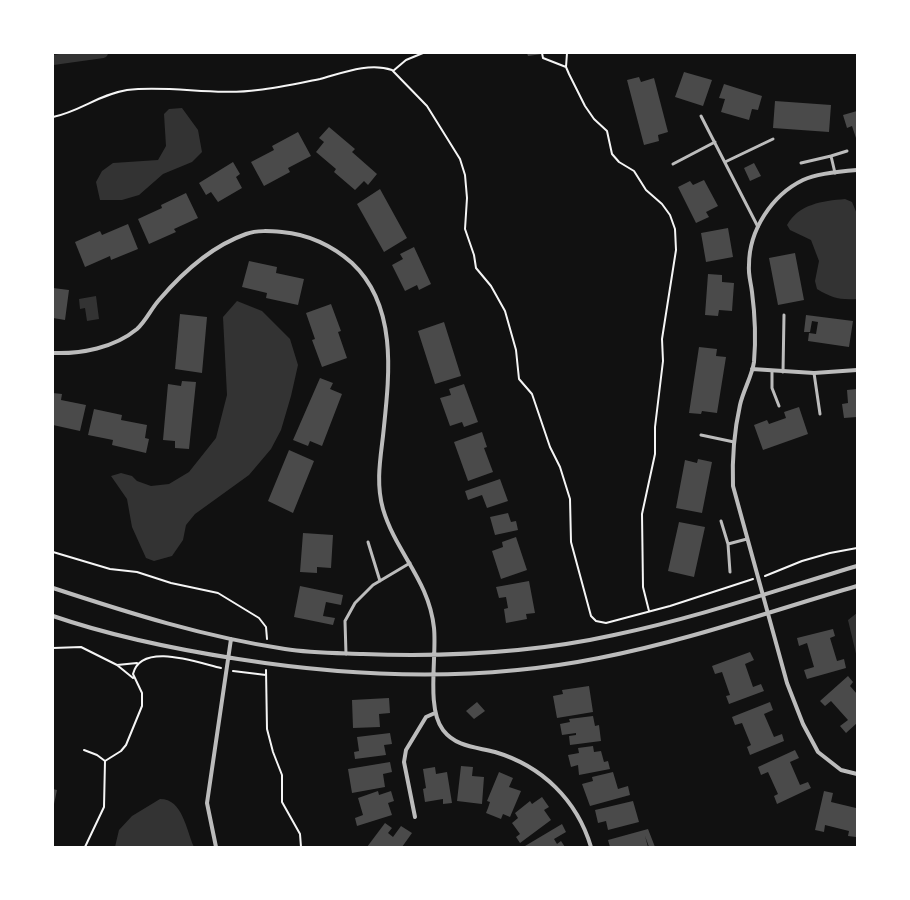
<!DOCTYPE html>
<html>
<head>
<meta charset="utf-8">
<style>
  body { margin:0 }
  #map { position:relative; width:910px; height:900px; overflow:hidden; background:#111; font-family:Mulish,sans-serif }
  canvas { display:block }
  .frame { position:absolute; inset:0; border:54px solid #fff; pointer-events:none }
</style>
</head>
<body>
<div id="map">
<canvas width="910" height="900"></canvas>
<div class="frame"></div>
</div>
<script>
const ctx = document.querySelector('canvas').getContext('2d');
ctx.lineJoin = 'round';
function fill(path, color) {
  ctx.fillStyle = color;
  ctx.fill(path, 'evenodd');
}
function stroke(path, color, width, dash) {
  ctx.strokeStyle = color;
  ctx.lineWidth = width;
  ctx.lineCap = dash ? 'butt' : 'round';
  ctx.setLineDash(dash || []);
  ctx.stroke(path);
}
fill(new Path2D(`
  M182 108 198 130 202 152 192 162 163 174 139 195 122 200H100L96 182 102 171 113 163 158 160 166 146 164 114 169 109Z
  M845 199 852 202 857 214V299C839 300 832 298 817 289L815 281 819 261 811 240 790 230 787 225C799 204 822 201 845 199Z
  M96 296 99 319 87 321 85 308 80 309 79 299Z
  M237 301 262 311 290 339 298 365 291 396 281 430 271 449 249 475 195 514 186 525 183 540 172 556 154 561 146 558 132 527 127 499 111 476 121 473 132 476 137 481 151 486 169 484 189 472 216 438 227 395 223 317Z
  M857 613V658L848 620Z
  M160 799C183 799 186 830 194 847H115L119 830 132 816Z`), '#333');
stroke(new Path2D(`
  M53 60 103 53`), '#333', 10);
fill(new Path2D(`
  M527 53H542V54L528 56Z
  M684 72 712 80 703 106 675 97Z
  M639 77 641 82 654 78 668 132 658 135 659 141 644 145 627 80Z
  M724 84 762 96 758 110 752 109 749 120 721 112 725 99 719 98Z
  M775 101 831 105 829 132 773 128Z
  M857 111V141L852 126 847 128 843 115Z
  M329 127 355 149 352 152 377 174 368 185 364 181 355 190 334 172 336 169 316 152 324 142 319 138Z
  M298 132 311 156 288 168 290 172 264 186 251 162 274 150 272 146Z
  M233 162 240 174 236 177 242 188 218 202 211 192 206 195 199 183Z
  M754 163 761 176 750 181 744 168Z
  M704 180 718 206 706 212 709 217 696 223 678 187 690 181 693 185Z
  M380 189 407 238 384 252 357 204Z
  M186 193 198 218 174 229 176 232 149 244 138 219 162 208 161 205Z
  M128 224 138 249 111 260 110 256 85 267 75 242 100 231 102 235Z
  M728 228 733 257 706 262 701 233Z
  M414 247 431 284 419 290 417 285 405 291 392 265 403 259 400 254Z
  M795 253 804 300 778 305 769 258Z
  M249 261 277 267 276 273 304 279 298 305 266 298 267 293 242 287Z
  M708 274 722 275V282L734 283 732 311 719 310 718 316 705 315Z
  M53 288 69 290 65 320 53 318Z
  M331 304 341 331 338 332 347 358 322 367 312 340 315 339 306 313Z
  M180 314 207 317 202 373 175 369Z
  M806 315 853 321 849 347 808 341 809 333 816 334 818 322 812 321 810 332H804Z
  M444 322 461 376 435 384 418 331Z
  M699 347 717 349 716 356 726 357 717 413 702 411 701 414 689 413Z
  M320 378 333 383 330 389 342 394 322 446 310 441 308 446 293 440Z
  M182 381 196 382 189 449 175 448V441L163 440 168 384 181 386Z
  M464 384 478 422 464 427 462 422 450 426 440 398 451 395 449 389Z
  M857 389V417L844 418 842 404 848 403 847 390Z
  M53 393 62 394 61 400 86 405 80 431 53 425Z
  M799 407 808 434 763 450 754 425 767 420 769 424 786 418 784 412Z
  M94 409 122 415 121 420 147 425 145 438 149 439 146 453 112 445 113 440 88 435Z
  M482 432 487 447 484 448 493 472 468 481 454 442Z
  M289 450 314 461 293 513 268 501Z
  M698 459 712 462 702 513 676 508 685 460 697 463Z
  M500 479 508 501 487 508 482 495 468 500 465 491Z
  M508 513 511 522 516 521 518 530 495 535 490 517Z
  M679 522 705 527 694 577 668 571Z
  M303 533 333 535 331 568 317 567V573L300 572Z
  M516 537 527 570 501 579 492 551 503 547 502 542Z
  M529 581 535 613 526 614 527 619 506 623 504 609 508 608 506 597 499 598 496 587Z
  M300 586 343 595 341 605 326 602 323 616 335 618 333 625 294 617Z
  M833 629 835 636 830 638 837 661 844 659 846 668 807 679 804 670 814 667 807 643 799 646 797 638Z
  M750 652 754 660 745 664 753 687 761 684 764 691 729 704 726 696 730 695 722 672 715 674 712 666Z
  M848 676 853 682 850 686 857 694V723L846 733 840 726 848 720 831 701 825 706 820 701Z
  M589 686 593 712 557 718 553 696 563 694 562 690Z
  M389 698 390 713 379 714 380 727 353 728 352 700Z
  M477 702 485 711 474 719 466 711Z
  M770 702 773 710 764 714 774 737 782 734 784 741 750 755 747 747 751 745 742 723 735 725 732 717Z
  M593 716 595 726 599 725 601 741 570 745 569 736 576 735V733L562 735 560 724 570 722 569 719Z
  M390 733 392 744 384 745 386 755 355 759 354 752 359 751 357 737Z
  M593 746 594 752 601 751 604 762 608 761 610 769 579 775 578 765 571 767 568 755 579 753 578 748Z
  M795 750 799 758 790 762 800 785 808 782 811 788 777 804 774 796 778 794 768 772 761 775 758 767Z
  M390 762 392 772 383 774 385 787 352 793 348 769Z
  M461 766 473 767 472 776 484 777 482 804 457 801Z
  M435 767 436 774 447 772 452 803 443 804V799L425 802 423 789 426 788 423 769Z
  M499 772 513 778 509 787 521 791 510 817 503 814 501 819 486 813 488 808 496 811 488 808 490 802 487 801Z
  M613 772 618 789 628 786 630 795 590 806 582 784 593 781 592 777Z
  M53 789 57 790 54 804H53Z
  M378 791 379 795 391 791 394 801 388 803 392 815 357 826 355 818 363 815 358 798Z
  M824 791 833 793 831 802 856 808 857 804 856 837 848 836 849 831 825 825 824 832 815 830Z
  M542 797 549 807 544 810 551 820 520 843 516 837 520 834 512 823 518 818 515 813 530 801 532 804Z
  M633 801 639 822 608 830 606 821 598 823 595 810Z
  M385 823 392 828 388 833 393 837 401 826 412 833 402 847H367Z
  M562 824 566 832 554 839 557 844 561 841 565 847H525V846Z
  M648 829 655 847H649L645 836 648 847H610L608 840Z`), '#4a4a4a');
stroke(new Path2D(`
  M542 53 543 58 566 67
  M567 53 566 67 569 74 585 106 594 119 607 131 612 154 619 162 634 171 646 190 662 204 670 215 675 229 676 250 662 339 663 361 655 427V454L642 514 643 587 649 611
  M393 71 406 60 423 53
  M53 117C79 112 100 94 127 90 170 85 215 96 258 90 278 88 300 83 320 79 342 73 369 62 392 70L427 106 460 159 465 175 467 198 465 229 474 255 476 268 491 286 505 311 516 350 519 379 532 394 550 447 560 467 570 499 571 542 591 616 596 621 606 623 670 606 753 579
  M53 552 110 569 137 572 171 583 218 593 259 618 266 627 267 639
  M765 576 802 561 830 553 857 548
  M53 648 81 647 117 665
  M266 670 267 729 273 752 282 775V802L300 834 301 847
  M233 671 266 675
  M133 678 117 665 137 663
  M84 750 97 755 105 761
  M85 847 104 807 105 761 121 751 126 745 142 706V693L133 674C141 641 199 663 221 668`), '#f5f5f5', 2);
stroke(new Path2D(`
  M701 116 758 227
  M831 156 847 151
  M725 162 773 139
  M801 163 831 156 835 173
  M673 164 715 142
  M772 371V388L779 406
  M783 372 784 315
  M814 373 820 414
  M701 435 734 442
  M721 521 728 544
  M368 542 380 581
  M730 572 728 544 747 539
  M346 654 345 621 355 603 373 585 410 563`), '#bcbcbc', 3);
stroke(new Path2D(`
  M857 170C843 171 816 174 803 180 772 195 749 230 749 265 748 274 751 283 752 292 755 315 756 339 754 362 752 376 743 391 740 405 734 432 732 459 733 486L787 683 803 724 818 752 841 770 857 774
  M53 353C81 354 114 348 137 329 146 321 151 309 159 300 182 273 212 246 246 234 257 230 270 231 282 232 308 234 333 246 352 263 399 307 389 378 383 436 380 461 376 484 383 509 396 553 429 580 434 628 437 656 426 708 443 730 456 747 476 747 495 752 542 766 577 800 591 847
  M752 369 814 373 857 370
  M53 588C129 613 205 637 285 649 310 653 337 653 363 654 447 657 533 653 614 635 696 618 777 590 857 566
  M53 616C114 637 174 649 238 659 358 678 479 682 599 658 687 641 771 611 857 586
  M415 817 404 762 406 750 426 717 435 713
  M216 847 207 803 231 639`), '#bcbcbc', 4);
</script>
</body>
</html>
